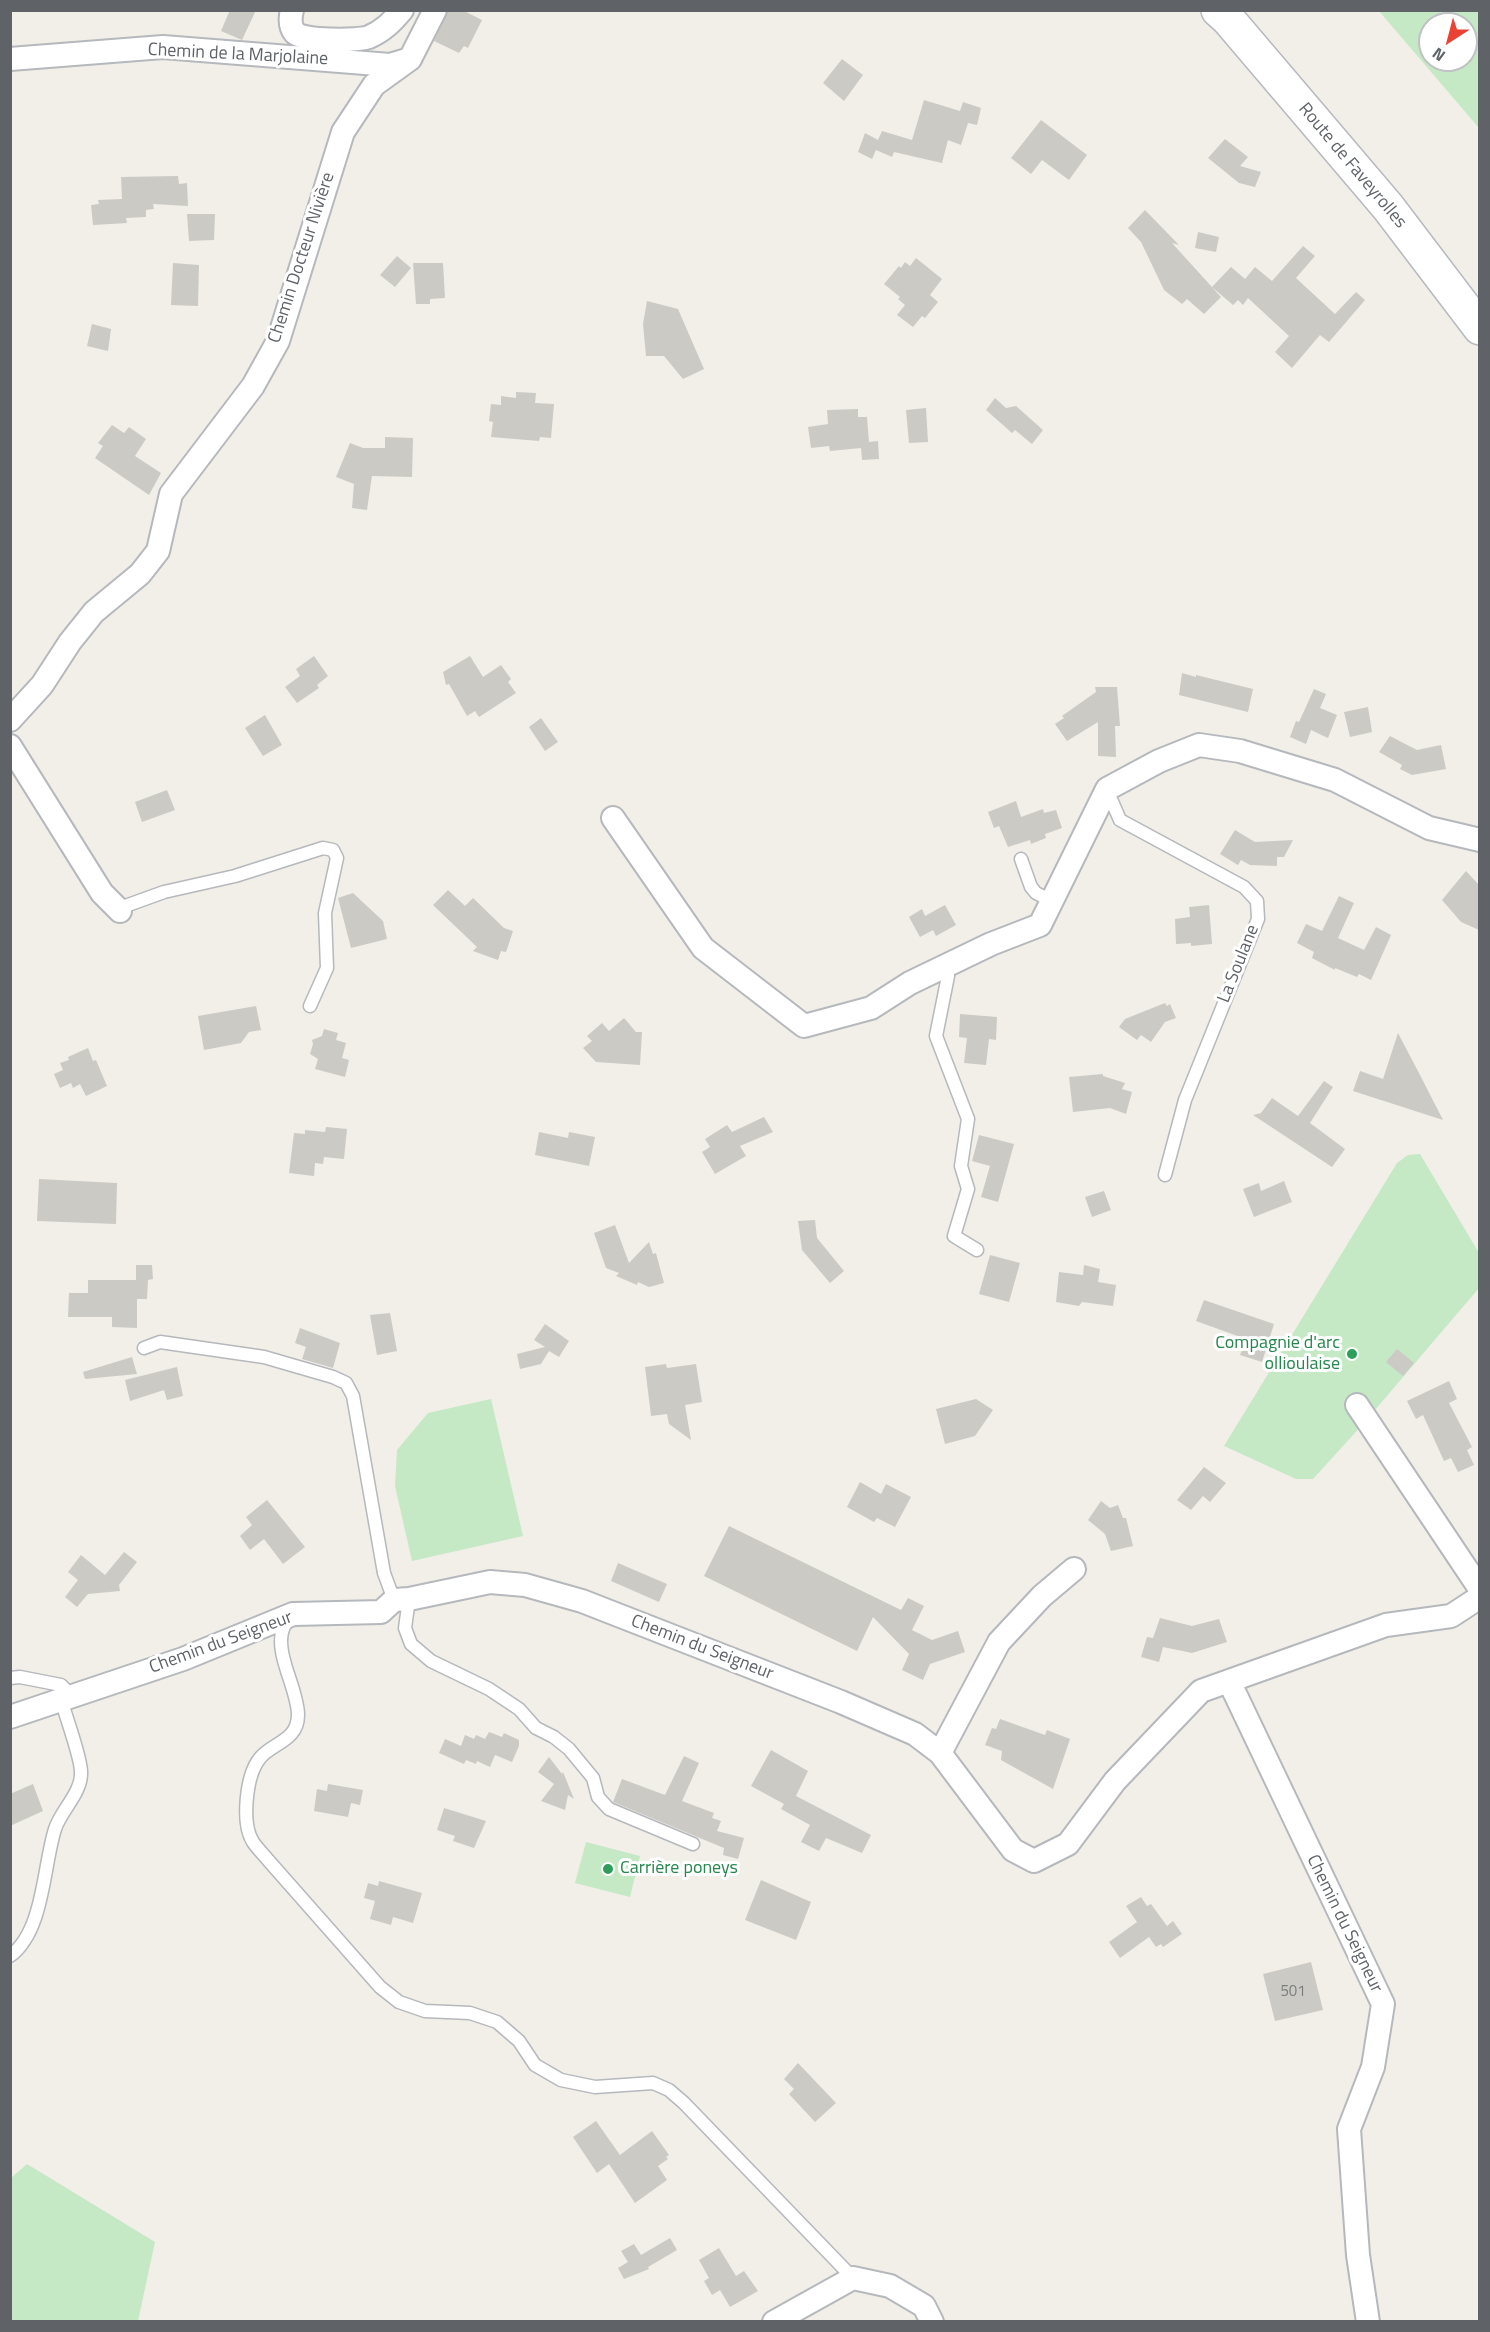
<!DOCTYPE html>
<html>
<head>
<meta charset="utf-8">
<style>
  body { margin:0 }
  #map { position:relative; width:1490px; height:2332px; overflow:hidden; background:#f1efe8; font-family:"Titillium Web",sans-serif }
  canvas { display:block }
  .frame { position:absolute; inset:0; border:12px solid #5f6368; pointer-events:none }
  .north { position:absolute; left:1418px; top:12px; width:60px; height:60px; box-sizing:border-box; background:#fff; border:2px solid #bfc1c3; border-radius:50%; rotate:216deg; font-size:16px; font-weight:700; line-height:24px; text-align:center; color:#5f6368 }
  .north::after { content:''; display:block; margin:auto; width:21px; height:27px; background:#ea4335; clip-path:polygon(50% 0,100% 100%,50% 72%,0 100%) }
</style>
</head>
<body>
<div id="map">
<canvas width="1490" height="2332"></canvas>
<div class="frame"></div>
<div class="north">N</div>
</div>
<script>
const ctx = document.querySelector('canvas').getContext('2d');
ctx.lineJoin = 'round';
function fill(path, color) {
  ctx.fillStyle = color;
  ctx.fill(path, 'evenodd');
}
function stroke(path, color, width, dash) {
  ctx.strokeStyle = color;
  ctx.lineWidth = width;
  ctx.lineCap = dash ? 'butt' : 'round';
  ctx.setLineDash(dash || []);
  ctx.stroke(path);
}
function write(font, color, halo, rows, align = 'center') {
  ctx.font = font + ' "Titillium Web",sans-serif';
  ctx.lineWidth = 6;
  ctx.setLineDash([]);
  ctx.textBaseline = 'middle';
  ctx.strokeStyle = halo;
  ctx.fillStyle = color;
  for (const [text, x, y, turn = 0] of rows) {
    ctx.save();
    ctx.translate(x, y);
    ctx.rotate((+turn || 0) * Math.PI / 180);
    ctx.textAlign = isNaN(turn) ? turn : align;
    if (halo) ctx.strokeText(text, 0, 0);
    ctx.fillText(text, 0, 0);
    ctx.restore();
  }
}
fill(new Path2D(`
  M1379 11H1479V128ZM1430 24H1466V60H1430Z
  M1420 1154 1479 1253V1288L1363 1424 1313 1479H1296L1224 1446 1397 1163 1408 1155Z
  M491 1399 523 1536 412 1561 395 1486 397 1450 428 1413Z
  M586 1842 640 1856 630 1897 575 1883Z
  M27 2164 155 2242 138 2321H11V2178Z`), '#c5e8c5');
fill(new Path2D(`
  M230 10H256L242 40 221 31Z
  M448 10H462L482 20 468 48 464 46 459 53 434 41Z
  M842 59 863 75 844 101 823 83Z
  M924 100 960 111 963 102 981 108 977 125 968 123 961 145 948 140 942 163 894 152 892 157 876 150 872 159 858 152 865 133 878 140 882 131 912 140Z
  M1041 120 1087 155 1069 180 1042 160 1031 174 1011 158Z
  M1225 139 1248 157 1240 166 1261 172 1255 187 1239 183 1208 158Z
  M178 176 179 184 187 183 188 206 153 204 154 209 146 210V217L126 218 127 223 93 225 91 205 99 204 98 200 122 199 121 177Z
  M1145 210 1179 245 1172 243 1221 297 1204 314 1187 299 1182 304 1164 290 1141 242 1128 228Z
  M187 214H215L214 240 189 241Z
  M1198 232 1219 237 1216 252 1195 248Z
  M1303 246 1315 256 1296 278 1335 314 1356 292 1365 300 1329 342 1320 335 1292 368 1275 352 1289 336 1248 298 1243 305 1238 300 1233 305 1212 287 1231 267 1245 279 1255 267 1272 281Z
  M397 256 411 268 395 287 380 275Z
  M916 258 942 279 930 295 938 302 925 318 922 316 913 327 897 315 905 305 898 299 900 297 884 284 899 266 901 268 905 262 910 266Z
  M173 263 199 265 198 306 171 305Z
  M413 263H443L445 298 430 299V304H416Z
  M647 301 678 309 704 369 683 379 664 356H646L643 324Z
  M92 324 111 329 108 351 87 346Z
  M516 392 536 393 535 403 554 404 551 438 540 437 539 441 491 437 493 422 489 421 491 404 501 405V396L516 398Z
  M995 398 1006 408 1016 406 1043 430 1032 444 1015 430 1012 433 986 410Z
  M926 408 928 442 909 443 906 410Z
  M858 409V417H867L869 442 878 441 879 459 862 460 861 448 830 451 829 446 811 448 808 427 828 424 827 410Z
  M112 425 124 433 129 427 146 439 135 456 161 473 149 495 95 458 103 446 98 443Z
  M385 437 413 438 412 477 372 476 367 510 352 508 354 484 336 477 350 443 363 448H385Z
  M314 656 328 676 317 685 319 688 297 703 285 687 300 676 296 669Z
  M470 656 483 677 501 665 511 679 508 682 516 693 479 717 475 711 467 716 449 684 446 685 443 672Z
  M1182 673 1196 677V675L1253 689 1248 712 1179 695Z
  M1095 687H1117L1120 726H1115L1116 757 1098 756V722L1067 741 1055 724 1064 718 1062 716 1096 692Z
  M1314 689 1326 694 1320 708 1337 715 1328 738 1311 730 1306 744 1290 737 1296 721 1299 722Z
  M1368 707 1372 732 1350 737 1344 712Z
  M265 715 282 745 263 756 245 728Z
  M541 718 558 742 545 751 529 727Z
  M1390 736 1417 750 1441 745 1446 769 1412 775 1400 769 1402 765 1379 752Z
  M167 790 175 810 142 822 135 802Z
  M1016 801 1021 817 1043 809 1044 813 1056 810 1062 828 1045 834 1046 838 1031 844 1030 840 1008 847 999 826 994 828 988 812Z
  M1235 830 1255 842 1293 840 1284 857H1277V866L1250 865 1241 860 1238 865 1220 854Z
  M1466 871 1479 885V930L1461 922 1442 900Z
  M448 890 465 906 473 898 504 928 513 931 506 952 501 951 498 960 473 951 477 947 433 905Z
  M353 893 383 921 387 939 351 948 338 898Z
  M1339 896 1354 903 1338 938 1364 950 1376 927 1391 935 1371 980 1359 974 1357 977 1335 968V970L1312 958 1314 952 1297 943 1306 924 1322 931Z
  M945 905 956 925 936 936 933 930 920 937 909 917 922 909 925 916Z
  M1209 905 1212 944 1191 946V943L1176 944 1175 919 1190 917 1189 907Z
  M1165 1003 1167 1006 1170 1004 1176 1018 1165 1022 1151 1042 1141 1035 1137 1040 1119 1027 1125 1019Z
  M256 1006 261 1030 249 1032 241 1043 204 1050 198 1016Z
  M960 1014 997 1017 996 1040 989 1039 986 1065 964 1063 967 1038 959 1037Z
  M624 1018 636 1032H642L640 1065 596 1062 583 1048 592 1041 587 1036 602 1023 609 1031Z
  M324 1029 338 1033 336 1040 346 1043 342 1058 349 1060 345 1077 315 1069 318 1059 310 1054 313 1044 312 1040 322 1036Z
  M1398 1033 1420 1075 1443 1120 1353 1091 1360 1071 1383 1079Z
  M88 1048 93 1061 96 1060 107 1086 86 1096 80 1084 73 1088 71 1083 60 1088 54 1074 63 1070 60 1063 69 1060 68 1057Z
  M1103 1074V1076L1125 1083 1122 1089 1132 1092 1126 1114 1110 1108 1073 1112 1069 1077Z
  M1324 1081 1333 1087 1310 1123 1345 1149 1332 1167 1253 1115 1261 1113 1272 1098 1298 1116Z
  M764 1117 773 1132 740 1146 746 1156 715 1174 702 1152 710 1147 705 1139 727 1125 732 1132Z
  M326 1127 347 1129 344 1159 324 1157 323 1164 315 1163 314 1176 289 1173 294 1133 305 1134V1130L325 1132Z
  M539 1132 568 1138 569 1132 595 1137 589 1166 535 1155Z
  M979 1135 1014 1144 998 1202 981 1197 990 1166 972 1161Z
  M39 1179 117 1183 116 1224 37 1221Z
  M1284 1181 1292 1202 1254 1217 1243 1189 1259 1183 1261 1191Z
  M1104 1191 1111 1210 1092 1217 1085 1197Z
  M815 1220 817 1238 844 1271 830 1283 802 1250 798 1221Z
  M615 1225 629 1263 649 1242 653 1254 656 1253 664 1283 649 1287 638 1282 637 1285 616 1276 619 1273 606 1268 594 1233Z
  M990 1255 1020 1263 1009 1302 979 1294Z
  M136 1265H152L153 1279 148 1280 147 1299H137V1328L112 1327V1317H68L69 1293H88V1280H136Z
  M1084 1265 1100 1269 1098 1282 1116 1285 1113 1306 1082 1302 1079 1306 1056 1302 1059 1272 1083 1275Z
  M1204 1300 1274 1324 1262 1362 1240 1355 1246 1339 1196 1321Z
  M390 1313 397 1351 377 1355 370 1315Z
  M545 1324 569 1341 559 1357 549 1351 541 1364 520 1369 517 1354 545 1347 534 1340Z
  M300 1328 340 1343 333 1368 302 1359 306 1347 295 1343Z
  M1397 1349 1414 1363 1403 1376 1386 1362Z
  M132 1357 137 1374 85 1379 83 1372Z
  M666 1364 667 1368 696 1364 702 1402 685 1405 691 1440 669 1424 667 1414 651 1416 645 1367Z
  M177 1367 183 1396 167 1400 164 1390 130 1401 125 1380Z
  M1449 1381 1457 1399 1449 1403 1472 1447 1467 1450 1474 1465 1458 1472 1451 1458 1444 1461 1423 1415 1416 1419 1407 1401Z
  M976 1399 993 1410 975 1436 945 1444 936 1409Z
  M1204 1467 1226 1483 1210 1502 1203 1496 1191 1510 1177 1500Z
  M860 1482 881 1494 886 1484 911 1497 895 1527 877 1518 874 1522 847 1507Z
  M267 1500 305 1547 283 1564 264 1539 250 1550 240 1536 252 1525 246 1517Z
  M1101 1501 1110 1508 1118 1505 1123 1518H1126L1133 1546 1111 1551 1105 1534 1088 1520Z
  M729 1526 901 1610 908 1598 924 1606 912 1630 932 1640 958 1631 965 1652 930 1664 923 1680 902 1670 909 1654 873 1617 857 1651 704 1576Z
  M124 1552 137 1562 119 1585 120 1591 88 1594 77 1607 65 1597 78 1580 68 1572 81 1555 105 1575Z
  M618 1563 667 1584 659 1602 611 1581Z
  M1160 1618 1192 1626 1219 1619 1227 1642 1192 1653 1163 1647 1159 1662 1141 1657 1147 1637 1153 1638Z
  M1000 1719 1045 1735 1047 1730 1070 1739 1053 1789 1001 1760 1002 1751 985 1745 992 1728 996 1729Z
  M489 1732 502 1737 504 1733 519 1740V1746L512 1762 495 1755 490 1767 477 1761 476 1764 466 1760 464 1764 439 1753 445 1739 461 1746 465 1735 474 1739 476 1735 485 1739Z
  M771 1750 808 1771 796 1796 871 1835 862 1853 826 1838 819 1851 801 1842 810 1825 781 1809 784 1804 751 1786Z
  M684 1756 699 1763 682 1801 714 1813 712 1818 721 1821 717 1831 744 1838 738 1859 723 1855 724 1848 613 1802 622 1779 665 1795Z
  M549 1757 562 1774 563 1772 574 1799 568 1795 565 1810 541 1801 554 1784 538 1772Z
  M33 1784 43 1811 10 1826V1794Z
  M328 1784 363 1790 360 1805 351 1803 348 1817 314 1811 317 1789 327 1791Z
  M444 1808 486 1821 474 1848 453 1841 455 1836 437 1830Z
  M761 1880 811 1902 796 1940 745 1920Z
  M379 1881 422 1893 413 1923 393 1917 391 1925 370 1919 375 1901 364 1898 368 1883 378 1886Z
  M1141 1897 1147 1906 1151 1904 1167 1926 1173 1921 1182 1934 1163 1947 1161 1944 1156 1947 1149 1937 1120 1958 1109 1942 1137 1922 1126 1906Z
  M1311 1962 1323 2010 1275 2021 1263 1974Z
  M798 2063 836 2103 815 2122 789 2094 794 2089 784 2079Z
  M596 2121 620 2155 652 2131 669 2155 666 2157 668 2159 658 2166 667 2180 635 2203 609 2164 597 2173 573 2137Z
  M670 2238 677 2250 648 2267 649 2269 624 2279 618 2268 628 2262 621 2251 634 2244 641 2255Z
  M719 2248 736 2276 744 2271 758 2291 730 2307 720 2290 712 2295 704 2281 709 2278 699 2260Z`), '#cccac5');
const lane = new Path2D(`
  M1107 790 1120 820 1244 887 1257 901 1258 919 1185 1100 1165 1175
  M1021 859 1031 887 1036 893 1052 901
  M117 909 164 892 235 876 323 848 333 850 337 858 325 913 327 968 310 1006
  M947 965 948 976 936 1036 968 1119 961 1166 968 1189 954 1236 977 1250
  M144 1348 160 1342 264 1357 333 1377 346 1383 353 1396 384 1573 394 1600
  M409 1599 405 1628 411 1644 431 1661 489 1689 519 1709 536 1728 554 1737 569 1749 593 1778 598 1797 609 1809 693 1844
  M291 1617C288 1621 284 1625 283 1629 274 1653 298 1689 298 1715 298 1741 272 1743 260 1758 246 1775 241 1823 253 1842 257 1848 263 1854 268 1860L380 1987 399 2002 425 2011 470 2013 497 2022 519 2041 535 2065 561 2080 595 2087 653 2083 669 2090 684 2103 853 2278
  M10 1678 20 1677 61 1685 72 1696 63 1705C67 1721 81 1757 81 1772 82 1793 61 1810 55 1829 43 1867 44 1931 10 1956`);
const street = new Path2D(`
  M292 10C290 18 289 26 295 33 302 41 359 41 369 37 383 31 392 22 402 10
  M10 59 163 47 390 65 410 59 435 10
  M10 720 42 685 70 642 94 612 140 574 158 551 171 494 253 386 278 341 343 132 374 85 410 59
  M10 746 102 893 120 911
  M613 818 703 948 804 1026 871 1008 910 983 991 944 1040 925 1107 789 1159 761 1199 745 1240 751 1335 780 1429 828 1480 840
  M1357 1405 1480 1589
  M1229 1681 1383 2004 1373 2067 1349 2129 1358 2255 1368 2322
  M10 1717 183 1659 293 1614 381 1612 394 1600 409 1599 490 1582 525 1585 582 1601 841 1702 915 1734 940 1753 1013 1850 1034 1861 1068 1844 1115 1781 1201 1691 1386 1625 1451 1616 1480 1597
  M940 1753 999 1642 1042 1596 1074 1569
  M774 2322 853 2278 890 2286 924 2306 932 2322`);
const secondary = new Path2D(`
  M1218 10 1228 19 1388 207 1480 328`);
stroke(lane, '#b5b8bc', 15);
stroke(street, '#b5b8bc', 26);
stroke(secondary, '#b6babf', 36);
stroke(lane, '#fff', 12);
stroke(street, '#fff', 22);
stroke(secondary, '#fff', 33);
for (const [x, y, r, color] of [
  [1352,1354,6,"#2e9e5b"],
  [608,1869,6,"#2e9e5b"]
]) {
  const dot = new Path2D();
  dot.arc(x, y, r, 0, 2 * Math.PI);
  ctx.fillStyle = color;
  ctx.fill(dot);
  stroke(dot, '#fff', 2);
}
write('15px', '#7a7d7f', null, [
  ["501",1293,1992]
]);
write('18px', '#5f6368', '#fff', [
  ["Chemin de la Marjolaine",238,55,3],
  ["Route de Faveyrolles",1352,166,50],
  ["Chemin Docteur Nivière",302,258,-72],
  ["La Soulane",1239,964,-68],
  ["Chemin du Seigneur",221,1643,-20],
  ["Chemin du Seigneur",702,1648,21],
  ["Chemin du Seigneur",1344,1924,64]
]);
write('18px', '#27864d', '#fff', [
  ["Compagnie d'arc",1340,1344],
  ["ollioulaise",1340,1365],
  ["Carrière poneys",620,1869,"left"]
], 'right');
</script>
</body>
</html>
